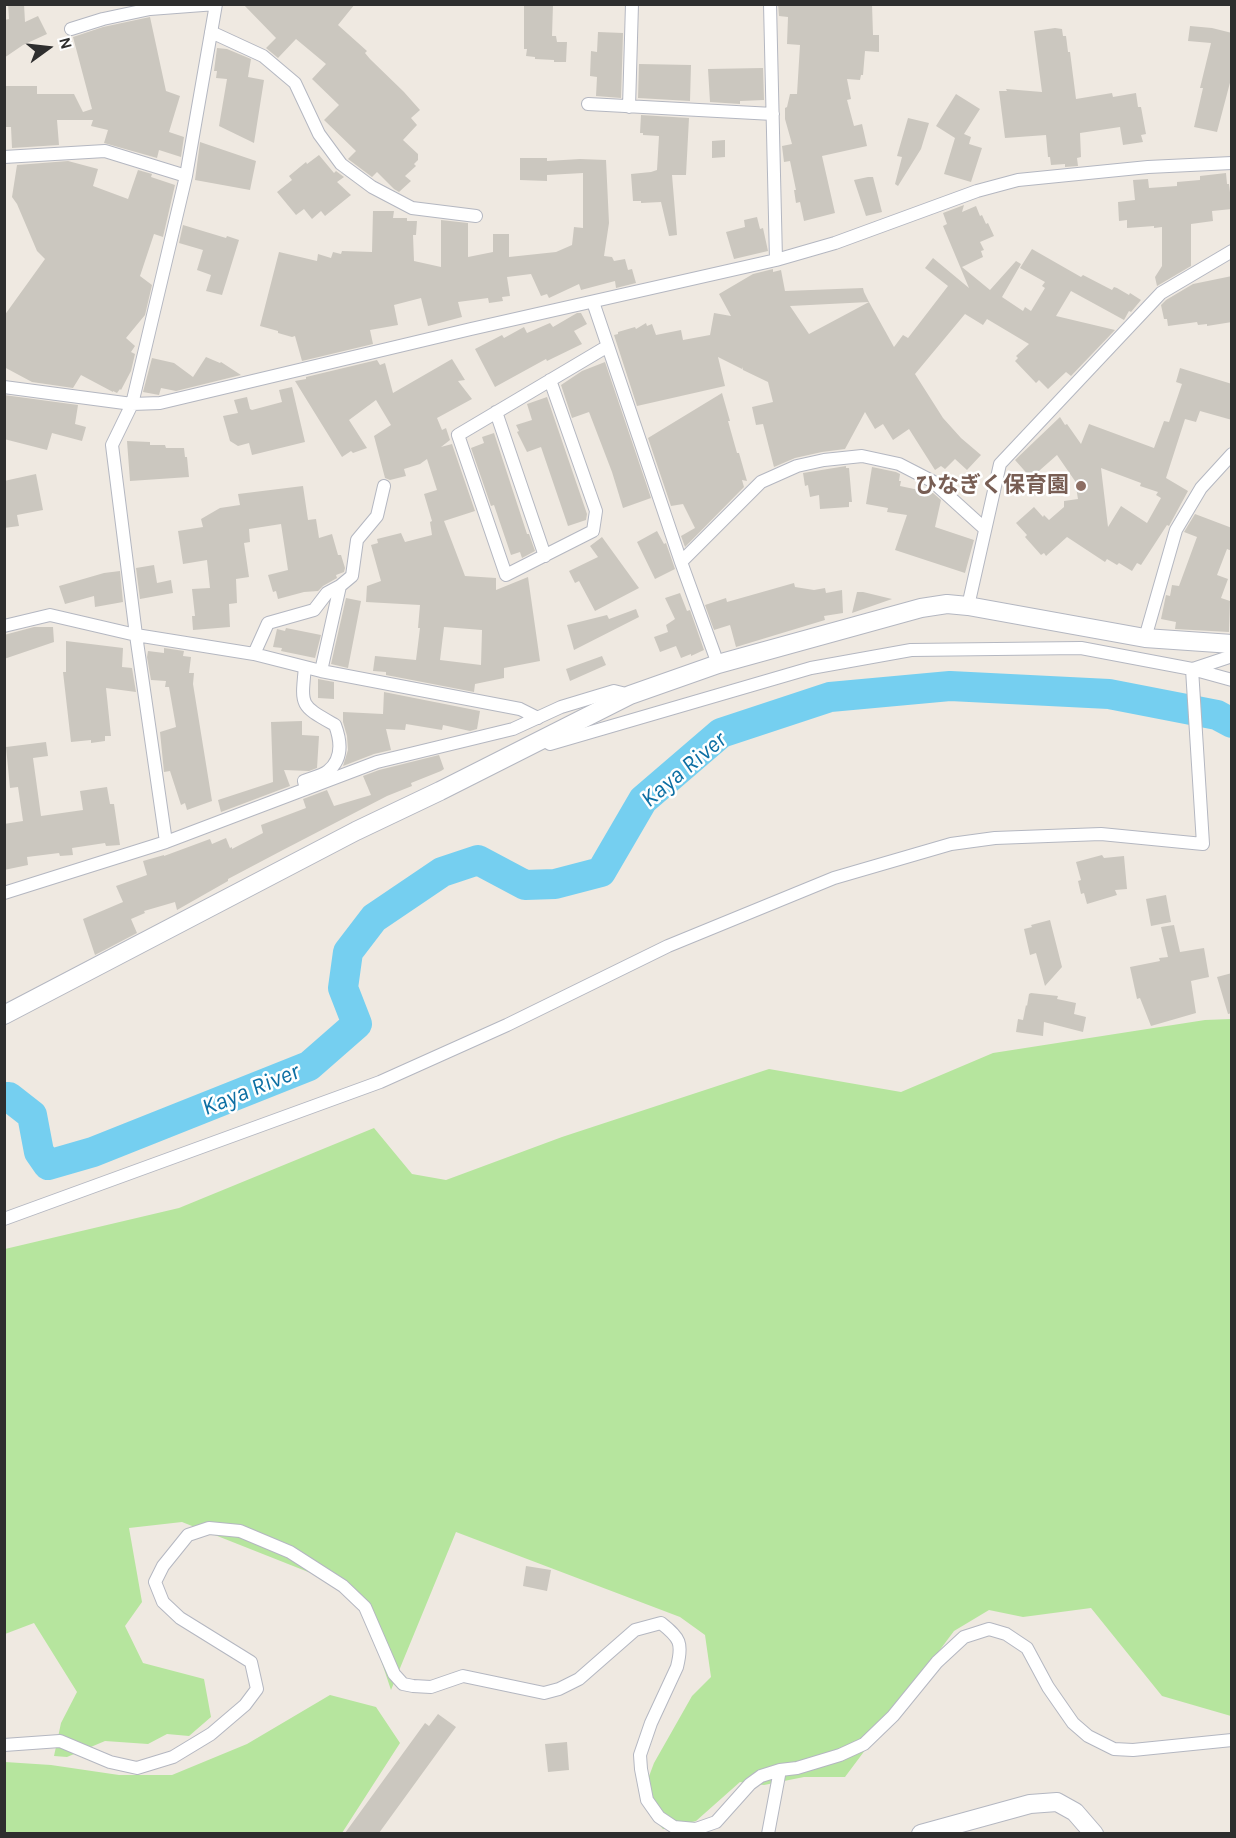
<!DOCTYPE html>
<html>
<head>
<meta charset="utf-8">
<style>
  body { margin:0 }
  #map { position:relative; width:1236px; height:1838px; overflow:hidden; background:#efe9e1; font-family:Karla,sans-serif }
  canvas { display:block }
  .frame { position:absolute; inset:0; border:6px solid #2e2e2e; pointer-events:none }
  .north { position:absolute; left:18px; top:18px; width:60px; height:60px; -webkit-text-stroke:4px #fff; paint-order:stroke; rotate:75deg; font-size:16px; font-weight:700; line-height:24px; text-align:center; color:#2e2e2e }
  .north::after { content:''; display:block; margin:auto; width:21px; height:27px; background:#2e2e2e; clip-path:polygon(50% 0,100% 100%,50% 72%,0 100%) }
</style>
</head>
<body>
<div id="map">
<canvas width="1236" height="1838"></canvas>
<div class="frame"></div>
<div class="north">N</div>
</div>
<script>
const ctx = document.querySelector('canvas').getContext('2d');
ctx.lineJoin = 'round';
function fill(path, color) {
  ctx.fillStyle = color;
  ctx.fill(path, 'evenodd');
}
function stroke(path, color, width, dash) {
  ctx.strokeStyle = color;
  ctx.lineWidth = width;
  ctx.lineCap = dash ? 'butt' : 'round';
  ctx.setLineDash(dash || []);
  ctx.stroke(path);
}
function write(font, color, halo, rows, align = 'center') {
  ctx.font = font + ' Karla,"Noto Sans JP",sans-serif';
  ctx.lineWidth = 5;
  ctx.setLineDash([]);
  ctx.textBaseline = 'middle';
  ctx.strokeStyle = halo;
  ctx.fillStyle = color;
  for (const [text, x, y, turn = 0] of rows) {
    ctx.save();
    ctx.translate(x, y);
    ctx.rotate((+turn || 0) * Math.PI / 180);
    ctx.textAlign = isNaN(turn) ? turn : align;
    if (halo) ctx.strokeText(text, 0, 0);
    ctx.fillText(text, 0, 0);
    ctx.restore();
  }
}
fill(new Path2D(`
  M1231 1019V1716L1162 1696 1091 1608 1023 1617 989 1610 954 1631 845 1777H804L764 1785 740 1782 696 1821 663 1829 648 1812V1779L654 1763 692 1696 711 1677 705 1635 680 1617 456 1532 391 1690 367 1618 331 1581 182 1522 129 1528 142 1602 125 1626 143 1663 204 1679 211 1717 189 1736 167 1734 148 1744 105 1741 67 1757 54 1756 61 1723 77 1692 34 1623 5 1634V1249L179 1208 374 1128 412 1174 446 1180 562 1137 769 1069 901 1092 993 1053 1205 1020Z
  M330 1695 376 1707 400 1743 342 1833H5V1762L51 1765 119 1775H172L247 1744Z`), '#b6e59e');
stroke(new Path2D(`
  M4 1097H9L32 1115 39 1152 48 1165 93 1152 309 1066 357 1024 343 988 348 952 374 918 442 872 478 860 525 885 555 884 601 872 643 800 721 733 830 697 950 686 1109 694 1217 715 1232 723`), '#75cff0', 30);
fill(new Path2D(`
  M8 4H24L25 22 38 16 47 34 23 45 4 58V20L9 19Z
  M243 4H355L338 25 367 51 365 53 370 59 404 92 420 110 411 118 417 125 403 140 418 154V160L414 164 416 166 405 176 411 181 399 192 394 189 377 172 372 177 348 159 356 151 324 120 339 105 312 79 326 64 296 39 278 58 266 48 276 38Z
  M524 4H553L552 36H556L557 42H567L566 62H554V60L535 59V57L526 56 527 49H524Z
  M778 4H872L873 35H879V52L865 51 863 75H861L860 80 847 79 851 99 847 100 854 126 862 124 867 146 822 156 835 213 804 221 800 202 796 203 794 190H796L790 161 784 162 782 146 792 144 785 119V108L787 107 790 94H797L800 45 787 44 788 17 779 16Z
  M150 17 166 91 180 96 169 132 184 137 181 157 159 150 157 158 104 143 108 130 91 126 93 120H57L59 145 12 148 11 127H4V86H37V94H74L83 112 92 109 73 37 103 27Z
  M1190 26 1212 28 1232 33V75L1217 132 1194 127 1203 88H1200L1211 43 1188 41Z
  M1055 28 1062 29 1063 36H1066L1068 52H1070L1076 99 1112 93 1113 97 1136 93 1138 107H1141L1146 134 1141 135 1143 142 1123 145 1120 127 1080 133 1081 157 1077 158 1078 166 1065 167V164L1051 165 1050 157H1048L1046 135 1005 138 999 91H1007L1006 89 1042 92 1034 31Z
  M598 32 623 33 621 98 596 96 597 77 590 76 591 51 597 52Z
  M217 48 227 49 251 59 248 77 264 80 254 143 219 126 227 79 216 78 217 71H214Z
  M639 64 691 65 690 101 638 98Z
  M763 68 764 100 740 101V104L710 102 708 69Z
  M956 94 980 109 964 134 971 137 969 144 982 148 971 182 944 174 955 138 936 126Z
  M641 115 689 118 686 175H672L677 235 669 236 661 202 641 203V201H633L631 174 651 172 657 170 659 136 643 135V133H640Z
  M908 118 929 123 921 149 898 186 895 184 902 157 897 156Z
  M725 140V157L712 158V141Z
  M200 142 256 161 250 190 195 180Z
  M319 155 334 173 336 171 344 177 337 182 351 195 325 216 321 211 312 219 304 209 296 215 277 192 292 180 289 176 306 162 307 164Z
  M520 158H547V161L580 159 606 160 609 223 604 256 612 257 614 261 625 259 628 270 632 269 636 283 616 288 615 281 581 290 579 284 549 298 547 294 541 296 531 274 507 277 510 296 502 297 503 301 489 303 488 298 458 302 462 317 428 326 421 298 394 305 398 325 370 330 373 344 302 361 295 336 292 337 278 333V331L260 326 279 252 317 261 318 254 331 258 333 252 341 254 342 251 372 252 373 211H394L393 218H407V221H417L416 235H413L414 261 441 267V220L468 223V257L493 252V234H509V257L556 252 572 245 574 227 583 228V173L547 175V181L520 180Z
  M68 161 98 169 93 186 128 199 138 170 152 174 151 177 175 185 163 237 154 234 140 276 152 285 145 315 126 338 135 346 131 352 135 354 131 371 121 390 120 389 117 393 113 391V392L81 375 73 388 32 382 4 367V316L45 259 37 251 17 204 12 197 17 165Z
  M1226 173 1227 184H1229L1232 209 1212 211 1213 221 1191 224V266L1157 286 1155 277 1162 266V227L1154 228V226L1127 228V220L1119 221 1118 202 1135 200 1133 180 1148 179 1149 188 1177 186V182L1200 180V176Z
  M868 177H873L882 212 866 216 854 180Z
  M964 205 962 212 976 206 980 216 982 215 986 224 988 223 994 236 980 242 984 250 981 251 983 257 962 267 990 290 1016 261 1021 264 1002 297 1023 311 1025 307 1031 311 1045 288 1042 286 1045 282 1020 268 1032 249 1081 277 1083 275 1112 290 1114 287 1117 288 1129 295 1130 293 1141 300 1131 312 1129 311 1124 320 1071 291 1056 316 1115 330 1071 376 1066 372 1048 389 1039 380 1036 383 1015 361 1018 358 1016 356 1029 344 987 319 983 325 965 314 915 374 943 418 961 438 981 455 967 470 955 459 945 469 941 466 935 470 909 429 893 440 883 424 875 429 865 412 845 449 822 452 795 458 774 467 763 424 756 425 752 407 773 402 768 382 743 370 742 367V369L718 357 725 386 637 406 614 335 618 334V332L635 327 636 329 646 323 647 326 652 324 656 335 681 330 683 340 710 335 714 313 731 316 719 294 753 274 773 269V272L781 270 785 291 863 288 864 292 869 302 790 306 809 334 869 302 894 347 903 335 908 338 948 286 925 268 933 258 969 288 943 226 947 224 943 213Z
  M757 217 760 229 763 228 768 251 734 259 726 232 745 227 744 220Z
  M183 225 226 238 227 236 239 240 222 295 206 291 211 275 197 270 203 250 179 243Z
  M1232 276V322L1207 326V324L1198 325 1197 322 1168 326 1167 319H1164L1161 305 1166 300 1193 284Z
  M577 313H581L587 324 574 331 582 344 547 361 546 359 495 387 475 349 502 335 504 338 524 327 527 333 550 323 553 327Z
  M206 357 220 363 221 362 241 375 176 391 161 388 159 395 143 392 152 358 174 363 193 377Z
  M452 359 465 380 458 381 472 399 437 418 442 430 446 428 450 440 441 447 452 444 475 511 444 521 465 576 496 578V590L528 577 540 661 504 668V678L475 684 474 692 386 675V672L373 671 375 656 416 660 420 628H418L420 605 366 602 367 586 381 581 371 545 378 543 377 539 401 533 405 542 432 535 430 522 432 521 424 494 437 490 427 459 420 464 404 469 406 476 390 480 385 478 374 436 391 425 376 400 349 420 367 448 353 453 351 451 342 457 295 381 306 379V377L377 360 380 365 385 363 393 393ZM444 627 482 630 481 665 440 660Z
  M605 362 651 498 623 508 612 472 589 412 572 418 561 385 582 371Z
  M1180 368 1232 384V420L1200 411 1196 422 1185 419 1166 478 1188 491 1169 526 1167 525 1141 565 1137 563 1132 571 1119 563 1117 565 1107 559 1105 562 1067 537 1046 556 1044 553 1041 555 1025 537 1027 535 1016 523 1034 507 1043 517 1044 515 1049 520 1064 507V501L1078 499 1075 481 1057 455 1031 478 1015 460 1060 417 1065 425 1067 424 1081 444 1089 424 1154 448 1164 421 1169 422 1182 384 1176 382ZM1101 468 1141 483 1140 486 1158 492 1156 495 1161 498 1147 523 1121 506 1108 527Z
  M292 387 305 442 252 455 249 443 238 446 230 441 223 416 238 413 234 400 247 397 250 409 252 410 282 402 279 390Z
  M722 393 730 421H728L737 453H739L747 481 742 480 744 487 685 547 681 536 695 528 683 504 671 506 648 438Z
  M4 395 78 405 75 424 86 427 82 441 52 433 47 450 4 439Z
  M547 397 587 514 586 520 568 526 541 447 527 452 517 432 519 431 516 425 532 420 527 404Z
  M494 433 527 534H529L535 551 522 558 520 552 511 555 494 505 491 506 471 448 484 443 482 437Z
  M127 441 150 442V445H165L166 448H184L185 457H187L189 477 130 481Z
  M846 466V468H849L852 502H849V507L820 509 819 495 810 497 808 485 805 486 803 473Z
  M872 467 896 472 900 474 899 481H901L900 486 933 493 941 500 935 527 974 540 965 573 895 550 907 515 887 512 888 508 866 504Z
  M36 474 43 510 17 515 19 526 4 528V481Z
  M303 486 308 520 316 519 319 538 332 534 338 555H341L345 568 344 572 336 575 337 578 323 586 318 591 304 592 278 599 276 591 273 592 268 575 288 570 281 524 249 529 250 542 244 543 249 577 236 579 237 603 229 604 230 627 193 630 192 616H195L192 589 210 588 207 560 183 564 178 531 203 527 201 519 220 508 240 505 238 494Z
  M1195 514 1232 528V551L1227 549 1217 575 1228 579 1221 598 1230 601 1229 632 1175 629 1176 622 1161 619 1166 595 1170 596 1172 585 1179 586 1197 537 1184 532Z
  M657 531 664 544 666 543 675 569 655 579 637 542Z
  M602 537 639 588 595 611 579 581 575 583 569 571 598 557 590 546Z
  M154 565 157 583 171 580 173 593 140 599 136 568Z
  M120 571 123 602 95 607 94 596 65 604 59 586 104 573Z
  M794 583 795 587 814 590 825 588 826 593 842 590 843 613 824 616 825 620 736 647 730 625 714 630 705 605 726 598 727 602Z
  M857 592H863L892 599 852 613Z
  M680 593 687 611 690 610 704 650 691 656V654L681 658 676 646 660 652 654 637 668 632 666 625 675 619 665 598Z
  M346 598 361 601 348 668 331 664Z
  M636 609 639 617 574 650 567 625 607 615 609 619Z
  M34 627H53L54 642 4 659V635Z
  M286 628 321 635 315 658 281 651 282 648 273 647 277 629 285 631Z
  M66 641 123 648 122 667 132 668 136 692 106 688 111 736H105V741L91 743V740L71 742 63 672H66Z
  M164 648 184 651 183 656 191 657 189 673H194L193 684 212 801 187 810 185 803 181 805 170 771 164 772 160 732 176 727 169 687H165L166 681 151 680 147 657 148 651 164 653Z
  M602 656 606 665 570 681 566 669Z
  M318 679 334 682V699L318 698Z
  M384 692 480 711 477 729 470 731 443 725 442 730 406 724 405 730 386 729 391 750 374 754 343 766 348 750 347 736 343 722V712L383 714Z
  M302 721V735L319 736 317 768 309 771 284 770 290 786 221 812 218 800 273 782 271 722Z
  M46 742 48 756 33 758 41 816 83 810 80 791 107 787 110 804H114L120 845 106 846 105 843 72 848 73 855 60 856 59 853 27 857 28 865 4 870V824L23 821 18 787 10 788 6 747Z
  M439 755 444 769 441 771 411 783 412 786 387 796 281 851 228 879V881L177 910 175 902 144 911 145 913 131 919 137 933 95 955 83 919 123 902 116 886 147 875 143 861 164 855V856L210 839 212 844 226 838 230 848 232 847V849L263 833 261 825 306 808 303 799 327 790 334 806 371 795 363 776 379 770Z
  M1102 855 1104 858 1124 856 1127 889 1115 890 1117 895 1087 904 1084 893 1081 894 1078 881 1081 880 1076 862Z
  M1166 895 1171 922 1151 926 1146 899Z
  M1050 920 1062 967 1045 986 1036 953 1030 955 1024 929 1032 927 1031 925Z
  M1174 925 1180 952 1204 948 1209 977 1191 981 1196 1013 1151 1026 1140 998 1137 999 1130 967 1160 961 1159 958 1168 957 1161 927Z
  M1232 973V1013L1228 1014 1217 977Z
  M1031 993 1058 996 1057 999 1076 1003 1074 1014 1086 1017 1083 1032 1044 1022 1043 1036 1016 1032 1018 1019 1023 1020 1026 1005 1027 1006 1029 994Z
  M526 1566 551 1570 547 1591 523 1586Z
  M438 1714 456 1727 379 1833H345L425 1723 429 1726Z
  M567 1742 569 1770 548 1772 545 1744Z`), '#cbc7bf');
const street = new Path2D(`
  M770 4 776 260
  M71 29 103 19 150 9 216 4 186 176 132 404 112 445 136 635 166 842
  M211 32 263 56 295 83 319 134 341 164 372 187 412 208 476 216
  M588 104 773 114
  M629 107 632 4
  M4 157 105 151 186 176
  M593 302 681 562 718 664
  M550 380 596 511 593 531 506 575 458 435 608 346
  M4 387 132 404 160 403 471 329 776 260 835 243 977 191 1018 180 1148 167 1232 163
  M496 412 545 556
  M681 562 761 482 797 466 824 460 862 456 899 464 932 481 985 529
  M968 606 1000 464 1161 293 1232 251
  M4 626 50 615 136 635 254 654 321 671 520 709 538 718
  M1145 638 1176 530 1201 488 1232 454
  M254 654 268 623 314 610 327 593 340 586
  M305 667C301 707 300 705 335 725 341 741 343 759 328 771 322 776 311 778 304 781L306 789
  M1193 669 1232 656
  M321 671 340 586 352 576 357 540 377 516 384 486
  M542 739 550 744 811 668 911 650 1081 648 1192 669 1232 680
  M4 893 166 842 377 762 513 729 561 707 614 691 630 695
  M4 1219 380 1082 507 1025 668 946 834 878 951 844 995 838 1101 834 1203 844 1192 669
  M4 1745 60 1741 110 1762 137 1768 173 1757 211 1734 245 1705 257 1689 251 1662 180 1618 163 1602 155 1582 163 1566 188 1535 209 1528 240 1531 290 1552 343 1586 365 1607 394 1674 403 1684 413 1686 431 1687 463 1676 544 1693 559 1689 579 1679 635 1630 661 1623C680 1638 683 1643 677 1667L651 1723 640 1755 641 1769 647 1800 659 1817 674 1827 696 1829 716 1822 750 1784 761 1776 780 1770 797 1768 840 1755 864 1744 893 1716 937 1662 964 1637 989 1629 1006 1634 1027 1648 1048 1687 1073 1723 1088 1736 1114 1749 1133 1750 1232 1740
  M768 1834 780 1770`);
const secondary = new Path2D(`
  M4 1015 356 831 440 791 630 695 718 664 921 608 947 604 968 606 1145 638 1232 644
  M921 1834 1030 1804 1057 1802 1075 1812 1094 1834`);
stroke(street, '#b4b7c1', 14);
stroke(secondary, '#b4b7c1', 20);
stroke(street, '#fff', 12);
stroke(secondary, '#fff', 18);
for (const [x, y, r, color] of [
  [1081,486,6,"#8d6e63"]
]) {
  const dot = new Path2D();
  dot.arc(x, y, r, 0, 2 * Math.PI);
  ctx.fillStyle = color;
  ctx.fill(dot);
  stroke(dot, '#fff', 2);
}
write('bold 22px', '#785e54', '#fff', [
  ["ひなぎく保育園",1069,486]
], 'right');
write('italic 24px', '#0d6fa3', '#fff', [
  ["Kaya River",684,770,-40],
  ["Kaya River",251,1090,-22]
]);
</script>
</body>
</html>
